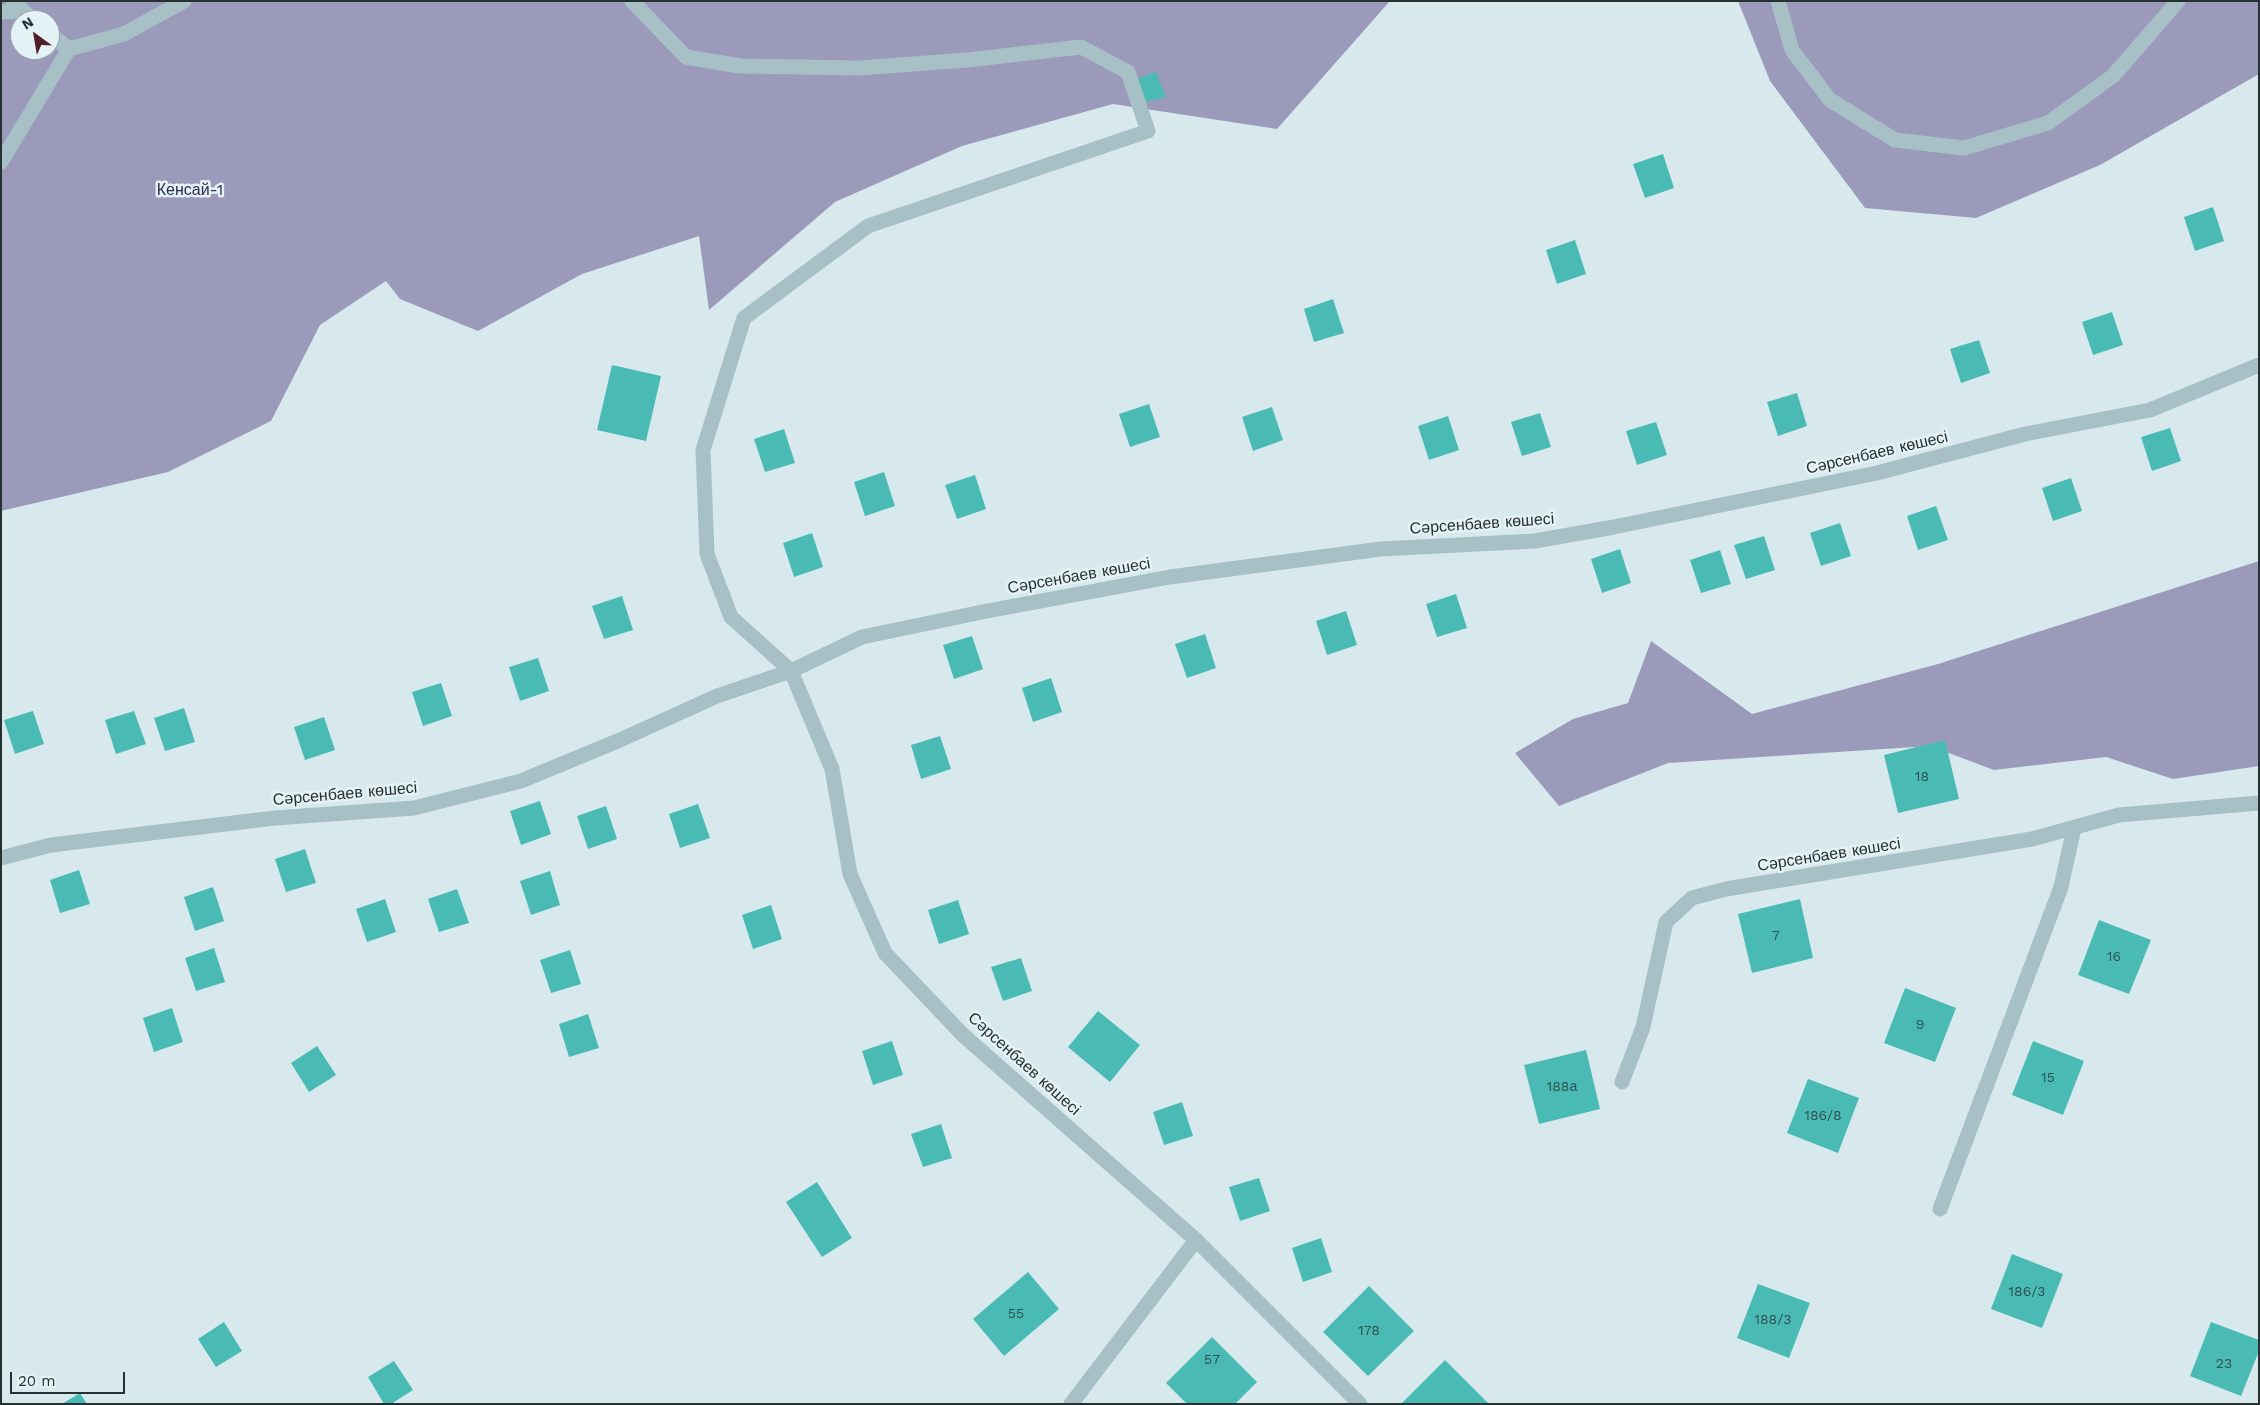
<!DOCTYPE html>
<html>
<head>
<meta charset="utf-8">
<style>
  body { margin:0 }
  #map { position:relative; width:2260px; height:1405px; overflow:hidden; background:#d8e9ee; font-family:"Work Sans",sans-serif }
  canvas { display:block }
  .frame { position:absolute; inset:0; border:2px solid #263131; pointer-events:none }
  .north { position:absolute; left:10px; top:10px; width:50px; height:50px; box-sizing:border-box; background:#e4f2f6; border:1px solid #98a5a7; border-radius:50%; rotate:328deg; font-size:14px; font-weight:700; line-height:20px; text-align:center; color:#263131 }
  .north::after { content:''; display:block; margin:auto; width:18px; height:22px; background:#4f202a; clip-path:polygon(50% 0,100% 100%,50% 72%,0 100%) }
  .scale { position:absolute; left:10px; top:1372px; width:115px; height:22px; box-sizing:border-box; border:2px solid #263131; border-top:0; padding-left:6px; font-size:15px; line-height:18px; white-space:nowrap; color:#263131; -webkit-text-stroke:4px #e4f2f6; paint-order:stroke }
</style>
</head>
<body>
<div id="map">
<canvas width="2260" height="1405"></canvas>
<div class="frame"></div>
<div class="north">N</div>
<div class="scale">20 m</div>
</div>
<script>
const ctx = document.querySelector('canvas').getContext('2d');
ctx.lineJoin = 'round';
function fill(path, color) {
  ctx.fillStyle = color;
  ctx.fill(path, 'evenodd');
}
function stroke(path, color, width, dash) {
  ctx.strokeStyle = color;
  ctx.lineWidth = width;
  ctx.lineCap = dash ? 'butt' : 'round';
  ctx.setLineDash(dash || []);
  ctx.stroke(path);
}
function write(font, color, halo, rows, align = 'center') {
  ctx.font = font + ' "Work Sans",sans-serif';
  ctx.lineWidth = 5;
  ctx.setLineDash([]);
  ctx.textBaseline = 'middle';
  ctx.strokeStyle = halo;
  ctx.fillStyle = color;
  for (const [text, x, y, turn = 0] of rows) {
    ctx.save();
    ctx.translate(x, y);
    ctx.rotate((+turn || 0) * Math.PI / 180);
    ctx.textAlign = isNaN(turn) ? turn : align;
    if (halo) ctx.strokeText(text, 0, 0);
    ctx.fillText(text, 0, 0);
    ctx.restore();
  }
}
fill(new Path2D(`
  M1 1H1390L1277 129 1113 104 962 146 835 202 709 310 699 236 582 274 478 331 400 299 386 281 320 325 271 421 168 472 1 511ZM20 20H50V50H20Z
  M1738 1H2259V74L2100 165 1976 218 1865 208 1770 81Z
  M2259 561V766L2173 779 2106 757 1994 770 1930 746 1668 763 1559 806 1515 753 1573 719 1628 703 1651 641 1752 714 1938 664Z`), '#9b9abb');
fill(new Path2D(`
  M1156 72 1166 97 1145 102 1137 79Z
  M1663 154 1674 188 1645 198 1633 164Z
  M2213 207 2224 241 2195 251 2184 217Z
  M1575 240 1586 274 1557 284 1546 250Z
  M1333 299 1344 333 1314 342 1304 309Z
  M2112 312 2123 345 2093 355 2082 322Z
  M1979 340 1990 373 1961 383 1950 349Z
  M612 365 661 376 646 441 597 430Z
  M1797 393 1807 426 1778 436 1767 402Z
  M1149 404 1160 437 1130 447 1119 414Z
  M1272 407 1283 440 1253 451 1242 417Z
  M1540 413 1551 447 1522 456 1511 422Z
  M1448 416 1459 450 1429 460 1418 426Z
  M1656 422 1667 455 1637 465 1626 431Z
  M2170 428 2181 461 2152 471 2141 437Z
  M784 429 795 463 765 472 754 439Z
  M884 472 895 506 865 516 854 482Z
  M975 475 986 509 957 519 945 485Z
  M2071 478 2082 511 2053 521 2042 488Z
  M1936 506 1948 540 1918 550 1907 516Z
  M1840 523 1851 556 1821 566 1810 533Z
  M812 533 823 567 794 577 783 543Z
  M1764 536 1775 570 1746 579 1734 545Z
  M1620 549 1631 583 1602 593 1591 559Z
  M1720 550 1731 584 1701 593 1690 560Z
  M1456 594 1467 628 1437 637 1426 604Z
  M622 596 633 630 604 639 592 606Z
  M1346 611 1357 645 1327 655 1316 621Z
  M1205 634 1216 668 1187 678 1175 644Z
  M972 636 983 669 954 679 943 645Z
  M538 658 549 691 520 701 509 667Z
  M1051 678 1062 712 1033 722 1022 688Z
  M441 683 452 716 423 726 412 692Z
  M184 708 195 742 165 751 154 718Z
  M33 711 44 744 15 754 4 720Z
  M134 711 146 744 116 754 105 720Z
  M324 717 335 750 305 760 294 727Z
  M940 736 951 769 921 779 911 745Z
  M1945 740 1959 799 1898 813 1884 755Z
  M540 801 551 834 521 845 510 811Z
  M698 804 710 838 680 848 669 814Z
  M606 806 617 839 588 849 577 816Z
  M305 849 316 883 286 892 275 859Z
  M79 870 90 904 60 913 50 880Z
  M550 871 560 905 531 915 520 881Z
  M213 887 224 921 195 931 184 897Z
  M457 889 469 923 439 932 428 899Z
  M385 899 396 932 367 942 356 909Z
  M1800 899 1813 958 1752 973 1738 914Z
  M958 900 969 934 939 944 928 910Z
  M771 905 782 939 753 949 742 915Z
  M2099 920 2151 940 2129 994 2078 975Z
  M214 948 225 982 196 991 185 958Z
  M570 950 581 984 551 993 540 960Z
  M1021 958 1032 991 1003 1001 991 967Z
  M1905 988 1956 1008 1935 1062 1884 1043Z
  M172 1008 183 1042 154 1052 143 1018Z
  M1098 1011 1140 1045 1110 1082 1068 1047Z
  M588 1014 599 1048 569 1057 559 1024Z
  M892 1041 903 1075 873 1085 862 1051Z
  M2033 1041 2084 1061 2063 1115 2012 1095Z
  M317 1046 336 1075 309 1092 291 1063Z
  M1586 1050 1600 1109 1539 1124 1524 1065Z
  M1808 1079 1859 1098 1838 1153 1787 1133Z
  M1182 1102 1193 1136 1164 1145 1153 1112Z
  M941 1124 952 1158 923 1167 911 1134Z
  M1259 1178 1270 1211 1240 1221 1229 1187Z
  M817 1182 852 1238 822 1257 786 1202Z
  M1321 1238 1332 1272 1303 1282 1292 1248Z
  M2012 1254 2063 1274 2042 1328 1991 1309Z
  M1028 1272 1059 1309 1004 1356 973 1319Z
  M1758 1284 1810 1303 1789 1358 1737 1338Z
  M1369 1286 1414 1331 1368 1376 1323 1332Z
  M224 1322 242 1351 216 1367 198 1339Z
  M2211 1322 2259 1340V1351L2241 1396 2190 1376Z
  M1212 1337 1257 1382 1235 1404H1187L1166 1383Z
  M1445 1360 1489 1404H1401Z
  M394 1361 413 1390 391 1404H384L368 1377Z
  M80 1393 87 1404H62Z`), '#4abab5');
stroke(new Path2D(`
  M13 1 33 20
  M632 1 686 57 740 66 859 68 967 60 1081 47 1128 72 1148 131 868 226 744 318 703 450 707 554 731 617 791 671
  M1778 1 1792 50 1830 100 1895 140 1964 148 2048 123 2113 76 2178 1
  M1 12 21 11
  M50 34 69 49 124 34 184 1
  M1 162 69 49`), '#a6c0c5', 15);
stroke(new Path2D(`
  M791 671 832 769 850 874 885 953 963 1035 1196 1240 1360 1404
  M1 858 51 845 275 818 414 808 521 781 620 740 717 696 791 671 862 637 987 611 1170 577 1381 549 1535 541 1614 527 1877 473 2025 434 2150 410 2259 365
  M1622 1082 1643 1027 1666 922 1692 898 1726 889 2032 839 2119 815 2259 803
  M1940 1209 2061 887 2074 828
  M1071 1404 1196 1240`), '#a6c0c5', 15);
write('14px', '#2f5352', null, [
  ["18",1922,777],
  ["7",1776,936],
  ["16",2114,957],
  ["9",1920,1025],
  ["15",2048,1078],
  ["188а",1562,1087],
  ["186/8",1823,1116],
  ["186/3",2027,1292],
  ["55",1016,1314],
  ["188/3",1773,1320],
  ["178",1369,1331],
  ["57",1212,1360],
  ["23",2224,1364]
]);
write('16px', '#2f2c4d', '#e4f2f6', [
  ["Кенсай-1",190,190]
]);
write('16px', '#263131', '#e4f2f6', [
  ["Сәрсенбаев көшесі",1877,453,-13],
  ["Сәрсенбаев көшесі",1482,524,-4],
  ["Сәрсенбаев көшесі",1079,576,-10],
  ["Сәрсенбаев көшесі",345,794,-5],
  ["Сәрсенбаев көшесі",1829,855,-9],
  ["Сәрсенбаев көшесі",1024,1064,42]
]);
</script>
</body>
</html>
